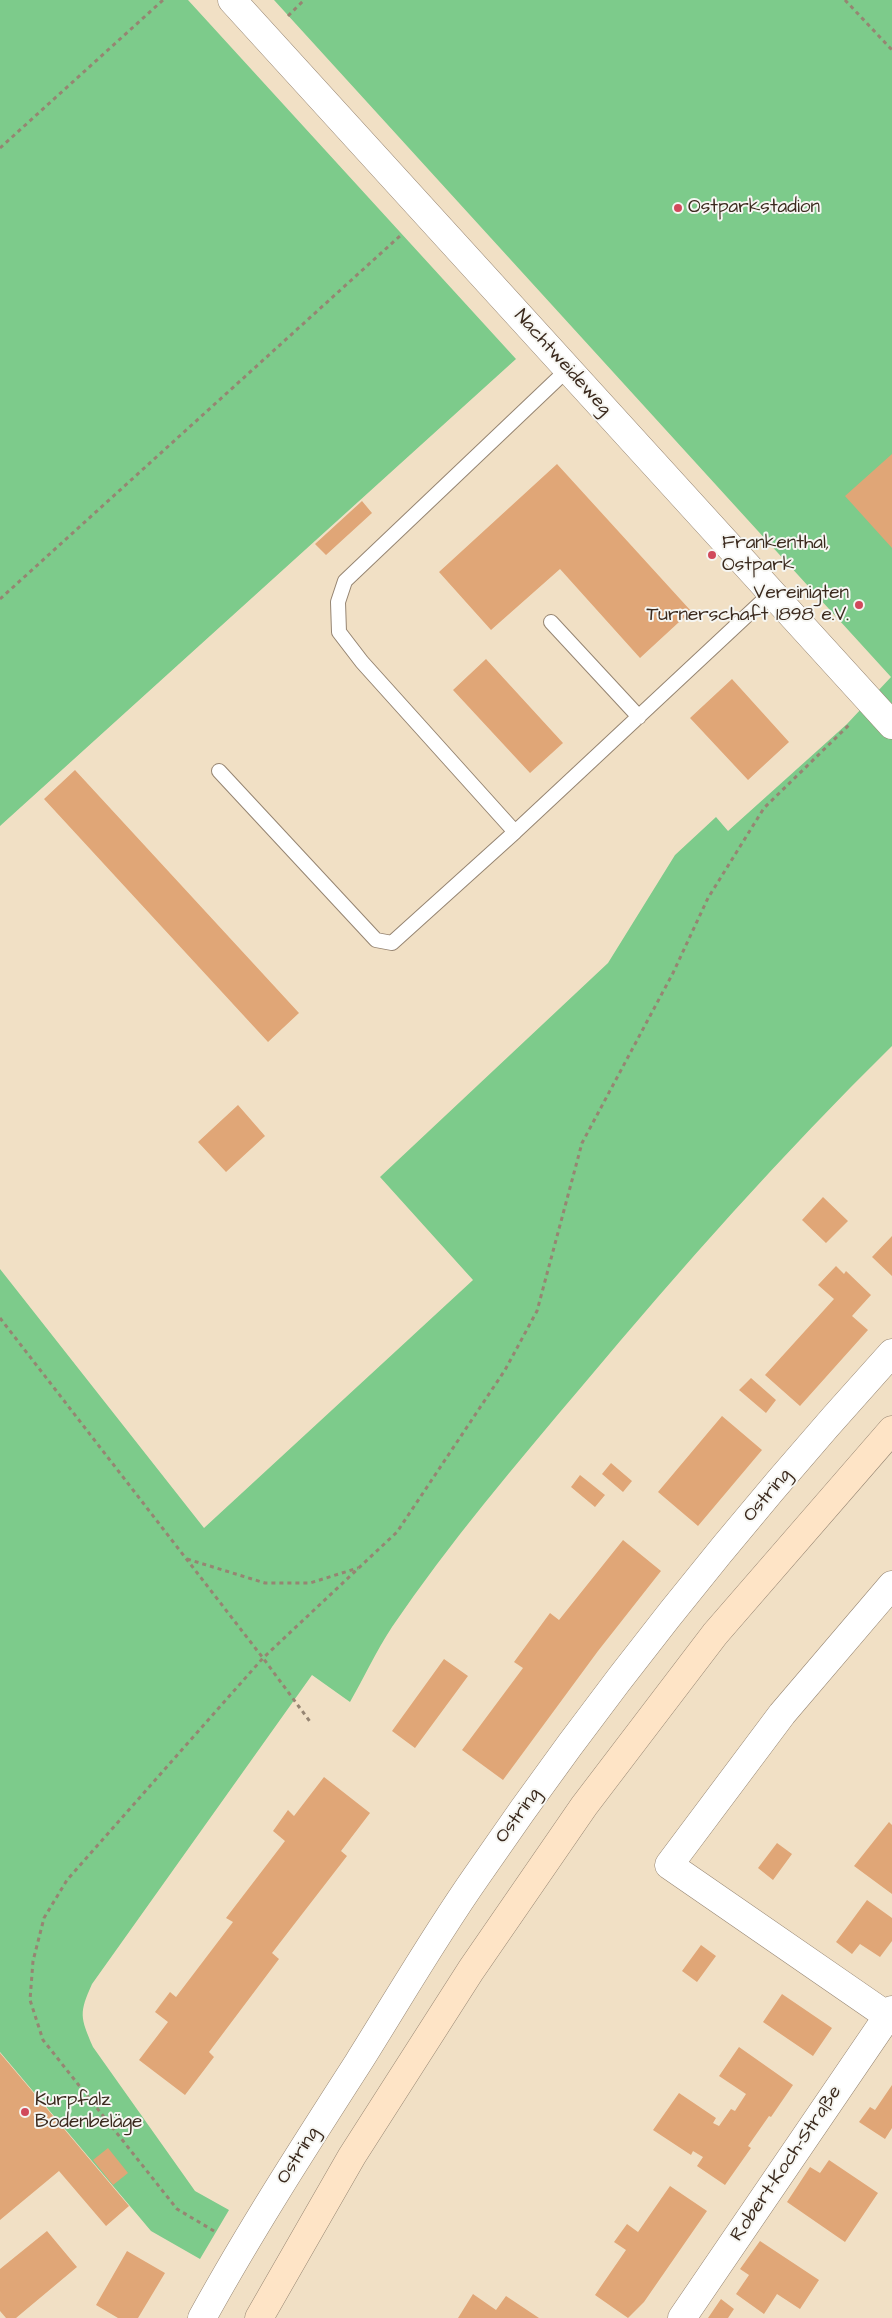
<!DOCTYPE html>
<html>
<head>
<meta charset="utf-8">
<style>
  body { margin:0 }
  canvas { display:block; background:#f1e0c5 }
</style>
</head>
<body>
<canvas width="892" height="2318"></canvas>
<script>
const ctx = document.querySelector('canvas').getContext('2d');
ctx.lineJoin = 'round';
function fill(path, color) {
  ctx.fillStyle = color;
  ctx.fill(path, 'evenodd');
}
function stroke(path, color, width, dash) {
  ctx.strokeStyle = color;
  ctx.lineWidth = width;
  ctx.lineCap = dash ? 'butt' : 'round';
  ctx.setLineDash(dash || []);
  ctx.stroke(path);
}
function write(font, color, halo, rows, align = 'center') {
  ctx.font = font + ' "Architects Daughter",sans-serif';
  ctx.lineWidth = 4;
  ctx.setLineDash([]);
  ctx.textBaseline = 'middle';
  ctx.strokeStyle = halo;
  ctx.fillStyle = color;
  for (const [text, x, y, turn = 0] of rows) {
    ctx.save();
    ctx.translate(x, y);
    ctx.rotate((+turn || 0) * Math.PI / 180);
    ctx.textAlign = isNaN(turn) ? turn : align;
    if (halo) ctx.strokeText(text, 0, 0);
    ctx.fillText(text, 0, 0);
    ctx.restore();
  }
}
fill(new Path2D(`
  M0 0H188L516 359 0 826Z
  M274 0H892V1046C783 1153 681 1268 583 1385 517 1463 449 1543 392 1627 376 1651 364 1678 350 1702L312 1675 92 1984C79 2013 80 2017 93 2047L195 2191 229 2210 200 2259 151 2231 0 2052V1269L204 1528 473 1280 380 1177 608 963 675 855 716 817 728 831 847 724 891 677Z`), '#7dcb8b');
fill(new Path2D(`
  M892 454V548L845 496Z
  M557 464 691 611 640 658 560 569 491 630 439 572Z
  M362 501 372 513 326 555 315 544Z
  M486 659 563 743 530 773 453 690Z
  M732 679 789 742 748 780 690 718Z
  M75 770 299 1013 268 1042 44 799Z
  M238 1105 265 1136 226 1172 198 1142Z
  M823 1197 848 1221 826 1243 802 1220Z
  M892 1236V1276L872 1257Z
  M836 1266 844 1274 846 1271 871 1295 852 1316 868 1330 800 1406 765 1375 834 1299 818 1285Z
  M751 1378 776 1400 766 1413 739 1390Z
  M722 1416 762 1450 698 1526 658 1492Z
  M611 1463 632 1481 623 1492 602 1474Z
  M580 1475 605 1495 595 1507 571 1487Z
  M623 1540 661 1571 598 1651 503 1780 462 1750 523 1668 514 1662 550 1613 559 1620Z
  M444 1659 468 1676 415 1748 392 1731Z
  M324 1777 370 1813 341 1851 347 1856 272 1953 279 1959 209 2052 214 2057 185 2095 139 2060 168 2022 155 2012 170 1992 176 1997 233 1922 226 1918 285 1841 273 1831 288 1810 294 1816Z
  M889 1822 892 1825V1894L854 1866Z
  M777 1843 792 1854 773 1880 758 1868Z
  M867 1900 892 1918V1941L880 1957 860 1944 852 1954 836 1942Z
  M701 1945 716 1956 697 1982 682 1971Z
  M782 1994 832 2028 813 2056 763 2022Z
  M739 2047 793 2085 771 2117 769 2116 748 2146 751 2148 725 2185 697 2166 703 2157 693 2151 691 2155 653 2130 679 2093 716 2118 713 2123 719 2126 731 2109 735 2111 746 2094 719 2076Z
  M0 2053 129 2206 106 2226 59 2171 0 2220Z
  M892 2085V2128L885 2139 859 2122 870 2107 875 2110Z
  M108 2148 128 2173 113 2185 93 2160Z
  M829 2160 878 2193 845 2242 787 2202 810 2167 820 2173Z
  M670 2186 707 2211 644 2302 628 2318 595 2295 626 2250 614 2242 627 2224 638 2232Z
  M47 2231 77 2267 16 2318H6L0 2311V2269Z
  M760 2241 819 2280 800 2309 777 2294 764 2314 736 2294 749 2275 740 2269Z
  M127 2251 165 2273 138 2318H118L96 2305Z
  M473 2294 496 2310 506 2296 539 2318H458Z
  M721 2299 734 2309 728 2318H708Z`), '#e0a677');
const lane = new Path2D(`
  M568 369 345 581 338 602 339 632 362 662 515 832 771 593
  M551 622 639 717
  M219 771 376 940 392 943 515 832`);
const street = new Path2D(`
  M232 0 892 725
  M892 1585 782 1714 669 1865 892 2019
  M202 2318C250 2231 304 2147 358 2063 397 2001 434 1937 476 1877 602 1693 742 1518 892 1353
  M682 2318 892 2010`);
const secondary = new Path2D(`
  M259 2318 352 2156 471 1970 584 1806 715 1634 892 1430`);
stroke(lane, '#968572', 16);
stroke(street, '#968572', 29);
stroke(secondary, '#968572', 29);
stroke(new Path2D(`
  M845 0 892 50
  M288 16 304 0
  M0 148 163 0
  M0 599 401 235
  M0 1318 263 1658 311 1723
  M187 1559 265 1583H310L358 1568
  M214 2231 177 2209 43 2040 30 2000 33 1961 44 1918 67 1880 263 1658 397 1532 505 1370 537 1311 582 1143 673 973 708 898 764 808 849 725`), '#968572', 3, [4, 4]);
stroke(lane, '#fff', 14);
stroke(street, '#fff', 28);
stroke(secondary, '#fee4c6', 28);
for (const [x, y, r, color] of [
  [678,208,5,"#d1495b"],
  [712,555,5,"#d1495b"],
  [859,605,5,"#d1495b"],
  [25,2112,5,"#d1495b"]
]) {
  const dot = new Path2D();
  dot.arc(x, y, r, 0, 2 * Math.PI);
  ctx.fillStyle = color;
  ctx.fill(dot);
  stroke(dot, '#f6f6f2', 2);
}
write('19px', '#3b2a1e', '#f6f6f2', [
  ["Ostparkstadion",688,208],
  ["Frankenthal,",722,544],
  ["Ostpark",722,566],
  ["Vereinigten",849,594,"right"],
  ["Turnerschaft 1898 e.V.",849,616,"right"],
  ["Kurpfalz",35,2101],
  ["Bodenbeläge",35,2123]
], 'left');
write('19px', '#3b2a1e', '#f6f6f2', [
  ["Nachtweideweg",562,363,48],
  ["Ostring",768,1496,-50],
  ["Ostring",519,1816,-54],
  ["Ostring",299,2156,-58],
  ["Robert-Koch-Straße",787,2164,-56]
]);
</script>
</body>
</html>
